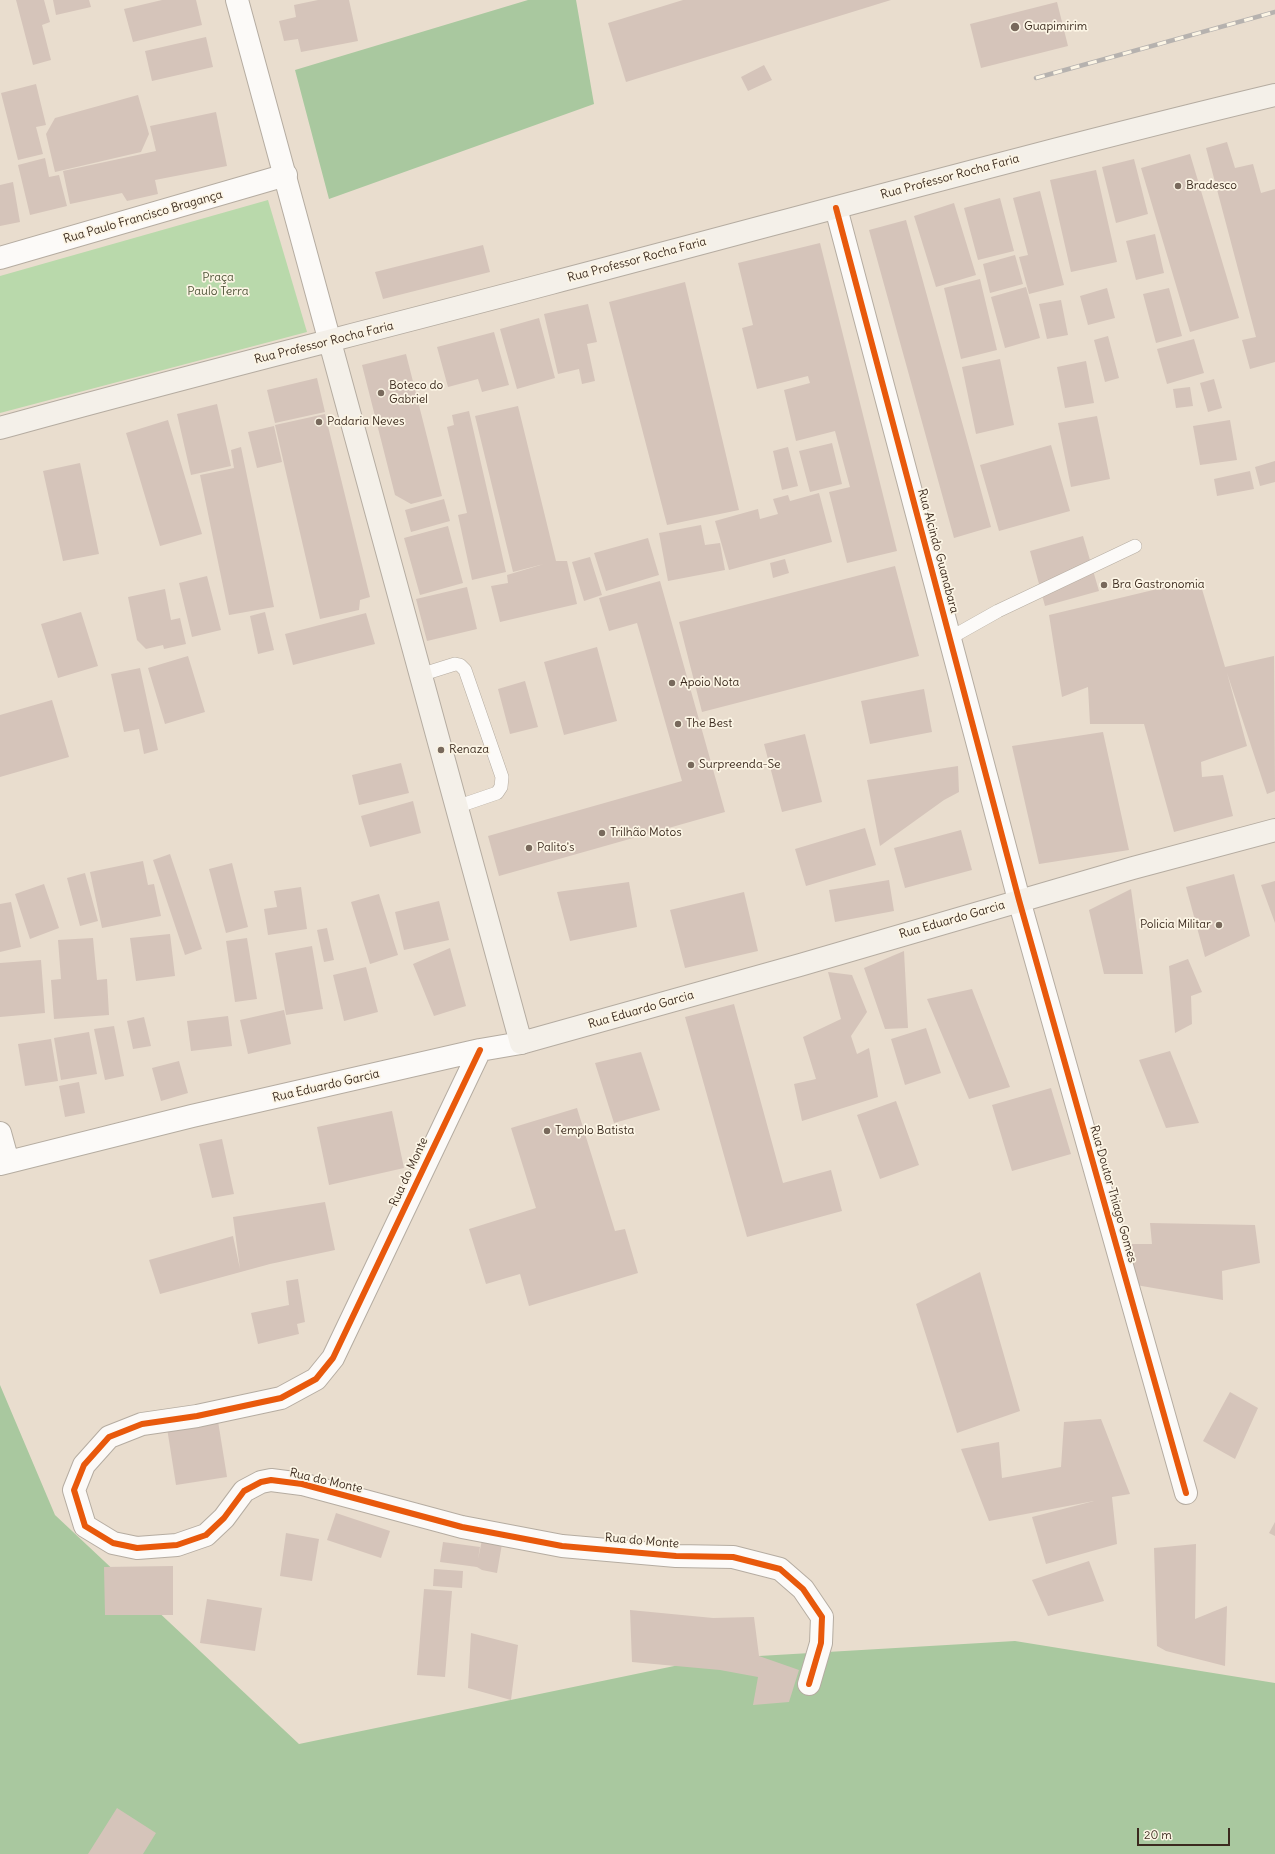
<!DOCTYPE html>
<html>
<head>
<meta charset="utf-8">
<style>
  body { margin:0 }
  #map { position:relative; width:1275px; height:1854px; overflow:hidden; background:#e9ddce; font-family:Delius,sans-serif }
  canvas { display:block }
  .scale { position:absolute; left:1137px; top:1828px; width:93px; height:18px; box-sizing:border-box; border:2px solid #3b2a1e; border-top:0; padding-left:5px; font-size:12px; line-height:14px; white-space:nowrap; color:#3b2a1e; -webkit-text-stroke:3px #fcf5e5; paint-order:stroke }
</style>
</head>
<body>
<div id="map">
<canvas width="1275" height="1854"></canvas>
<div class="scale">20 m</div>
</div>
<script>
const ctx = document.querySelector('canvas').getContext('2d');
ctx.lineJoin = 'round';
function fill(path, color) {
  ctx.fillStyle = color;
  ctx.fill(path, 'evenodd');
}
function stroke(path, color, width, dash) {
  ctx.strokeStyle = color;
  ctx.lineWidth = width;
  ctx.lineCap = dash ? 'butt' : 'round';
  ctx.setLineDash(dash || []);
  ctx.stroke(path);
}
function write(font, color, halo, rows, align = 'center') {
  ctx.font = font + ' Delius,sans-serif';
  ctx.lineWidth = 3.5;
  ctx.setLineDash([]);
  ctx.textBaseline = 'middle';
  ctx.strokeStyle = halo;
  ctx.fillStyle = color;
  for (const [text, x, y, turn = 0] of rows) {
    ctx.save();
    ctx.translate(x, y);
    ctx.rotate((+turn || 0) * Math.PI / 180);
    ctx.textAlign = isNaN(turn) ? turn : align;
    if (halo) ctx.strokeText(text, 0, 0);
    ctx.fillText(text, 0, 0);
    ctx.restore();
  }
}
fill(new Path2D(`
  M268 200 307 332 0 413V276Z`), '#b9d9ab');
fill(new Path2D(`
  M528 0H576L594 104 329 199 295 70Z
  M0 1385 55 1515 299 1744 708 1659 1015 1641 1275 1683V1854H0Z`), '#a9c89f');
fill(new Path2D(`
  M16 0H44L50 22 42 25 51 60 33 65Z
  M53 0H89L91 7 56 15Z
  M162 0H196L202 25 133 42 124 9Z
  M318 0H349L358 41 301 52 298 39 284 41 279 21 296 17 294 5Z
  M683 0H891L626 82 608 23Z
  M1057 2 1068 46 981 68 970 24Z
  M206 37 213 67 152 81 145 51Z
  M764 65 772 80 748 91 741 77Z
  M36 84 46 125 36 127 43 154 18 160 1 93Z
  M138 95 149 134 141 152 55 172 46 134 55 118Z
  M216 112 227 166 155 180 158 194 127 201 122 193 70 204 63 171 156 151 150 126Z
  M1227 142 1235 168 1253 164 1261 193 1275 189V362L1250 369 1242 340 1256 337 1206 148Z
  M1190 154 1239 318 1190 332 1141 168Z
  M45 158 49 177 59 175 67 206 30 215 18 165Z
  M1134 159 1148 214 1116 223 1102 167Z
  M1096 170 1117 262 1071 272 1050 180Z
  M13 182 20 222 0 226V185Z
  M1040 191 1064 285 1029 294 1019 257 1028 255 1013 198Z
  M1000 198 1014 251 978 260 964 208Z
  M954 203 976 275 936 287 914 216Z
  M906 220 991 527 954 538 869 230Z
  M1155 234 1164 273 1136 280 1126 241Z
  M820 243 897 551 847 563 829 492 850 487 835 431 796 441 784 390 810 383 808 376 757 389 742 328 753 325 738 263Z
  M483 245 490 272 383 299 375 272Z
  M1015 255 1023 284 990 293 983 264Z
  M980 279 997 350 961 359 944 288Z
  M685 282 739 510 667 525 609 302Z
  M1026 287 1040 338 1005 348 991 297Z
  M1107 288 1115 318 1088 325 1080 296Z
  M1169 288 1182 336 1156 343 1143 294Z
  M1061 300 1068 335 1047 339 1039 304Z
  M588 304 597 342 587 344 595 381 582 384 579 369 558 374 544 314Z
  M539 318 555 378 517 389 500 329Z
  M494 332 509 385 482 392 478 379 448 387 437 347Z
  M1108 336 1119 378 1105 382 1094 340Z
  M1194 339 1204 373 1167 384 1157 349Z
  M406 354 442 496 411 504 395 495 362 365Z
  M1000 359 1014 425 976 434 962 367Z
  M1086 361 1094 403 1065 408 1057 367Z
  M317 378 325 412 275 423 267 390Z
  M1214 379 1222 408 1208 412 1200 383Z
  M1190 387 1193 406 1176 408 1173 389Z
  M217 404 231 466 191 475 177 414Z
  M518 406 556 561H567L577 604 500 622 491 586 508 583 507 575 544 564 513 572 475 416Z
  M469 411 506 572 472 580 458 515 467 513 447 427 454 425 452 415Z
  M325 414 370 597 360 600 359 610 320 619 275 425Z
  M1097 416 1110 479 1071 487 1058 423Z
  M168 420 202 534 160 546 126 433Z
  M1230 420 1237 460 1200 465 1193 426Z
  M274 426 282 462 257 468 248 432Z
  M832 443 842 484 810 492 799 451Z
  M1051 445 1070 511 999 531 980 465Z
  M241 447 274 607 229 615 200 475 234 468 231 450Z
  M788 447 798 486 782 490 773 451Z
  M1275 461V482L1260 486 1255 467Z
  M80 463 99 554 63 561 43 471Z
  M1250 471 1254 489 1217 496 1214 479Z
  M819 493 832 542 729 570 715 521 758 509 760 519 778 514 773 499 788 495 790 501Z
  M444 499 450 521 411 532 405 510Z
  M701 525 705 545 720 543 725 570 668 581 659 533Z
  M448 526 463 583 420 595 404 538Z
  M1083 536 1099 591 1045 606 1030 551Z
  M648 538 659 575 606 591 594 553Z
  M590 557 602 595 584 601 572 562Z
  M785 559 789 573 773 578 770 563Z
  M895 566 919 656 702 712 679 622Z
  M207 576 221 630 192 637 179 583Z
  M1199 579 1225 667 1274 656 1275 791 1267 794 1227 673 1247 746 1201 762 1202 777 1223 775 1233 816 1174 832 1144 724H1090L1088 687 1062 697 1049 615Z
  M660 581 725 812 499 876 488 836 682 781 637 623 609 631 599 598Z
  M467 587 477 629 427 641 416 599Z
  M165 589 171 620 180 618 186 644 164 649 163 645 146 649 137 640 128 597Z
  M81 612 98 666 58 678 41 624Z
  M265 612 274 650 258 654 250 616Z
  M366 613 375 644 293 665 285 634Z
  M597 647 617 721 564 735 544 662Z
  M188 656 205 712 165 724 148 668Z
  M140 668 158 750 144 754 139 729 124 732 111 674Z
  M525 681 538 727 510 734 498 689Z
  M924 689 932 732 870 744 861 701Z
  M52 700 69 757 0 777V715Z
  M1103 732 1129 850 1039 864 1012 746Z
  M805 734 822 802 782 812 764 744Z
  M401 763 409 793 359 805 352 775Z
  M958 766 959 792 944 800 880 846 867 780Z
  M413 801 421 833 370 847 361 816Z
  M865 828 876 865 806 886 795 849Z
  M961 830 972 870 905 888 894 848Z
  M170 854 202 949 185 955 153 860Z
  M143 861 148 885 154 884 161 916 102 928 90 872Z
  M232 863 248 927 226 933 209 869Z
  M85 873 98 921 80 926 67 878Z
  M1234 874 1250 936 1205 957 1186 887Z
  M889 880 894 911 835 922 829 890Z
  M1275 881V923L1261 885Z
  M629 882 637 927 570 941 557 892Z
  M44 884 59 928 30 939 15 894Z
  M301 887 307 929 268 935 264 909 277 907 274 891Z
  M1131 889 1143 974H1104L1089 910Z
  M744 892 758 951 685 968 670 910Z
  M379 894 398 955 370 964 351 902Z
  M439 901 449 940 404 950 395 912Z
  M11 902 21 947 0 952V904Z
  M327 928 334 960 324 962 317 930Z
  M170 934 175 976 136 981 130 938Z
  M93 938 97 980 107 979 109 1015 54 1019 51 980 61 979 58 940Z
  M247 938 257 999 235 1002 226 941Z
  M312 946 323 1009 286 1015 275 953Z
  M450 948 466 1006 434 1016 413 964Z
  M904 951 908 1028 885 1029 864 968Z
  M1188 959 1202 992 1191 996 1192 1024 1175 1033 1169 966Z
  M41 960 45 1013 0 1017V963Z
  M366 967 378 1012 344 1021 333 975Z
  M828 972 852 975 867 1012 851 1036 857 1054 869 1048 878 1097 802 1121 794 1084 816 1079 803 1037 841 1019Z
  M972 989 1010 1087 969 1099 927 999Z
  M734 1004 783 1183 831 1170 842 1211 747 1237 685 1017Z
  M284 1010 291 1044 248 1054 240 1020Z
  M228 1016 232 1046 191 1051 187 1021Z
  M144 1017 151 1046 133 1049 127 1021Z
  M114 1026 124 1076 105 1080 94 1029Z
  M926 1028 941 1073 905 1085 891 1039Z
  M89 1032 97 1074 61 1080 54 1038Z
  M51 1039 58 1081 25 1086 18 1044Z
  M1170 1051 1199 1123 1166 1128 1139 1060Z
  M641 1052 660 1110 614 1123 595 1063Z
  M179 1061 188 1093 161 1101 152 1068Z
  M79 1082 85 1113 65 1117 59 1086Z
  M1051 1088 1071 1154 1012 1171 992 1105Z
  M896 1101 919 1165 880 1179 857 1115Z
  M577 1108 615 1231 625 1229 638 1273 529 1306 520 1274 486 1284 469 1229 536 1208 511 1128Z
  M392 1111 404 1168 329 1185 317 1127Z
  M222 1139 234 1194 212 1198 199 1144Z
  M325 1202 335 1250 270 1264 160 1294 149 1260 233 1236 240 1269 233 1217Z
  M1150 1223 1255 1225 1260 1263 1222 1271 1223 1300 1136 1285 1132 1244H1152Z
  M980 1272 1020 1411 957 1433 916 1304Z
  M298 1279 305 1322 297 1324 299 1334 258 1344 251 1313 289 1305 286 1281Z
  M1230 1392 1258 1408 1235 1459 1203 1441Z
  M1101 1419 1130 1494 1112 1497 1117 1544 1046 1564 1032 1517 1094 1501 989 1521 961 1449 999 1442 1002 1478 1061 1467 1064 1422Z
  M218 1421 227 1477 176 1485 167 1428Z
  M336 1513 390 1531 381 1558 327 1540Z
  M1275 1522V1536L1269 1533Z
  M286 1533 319 1539 312 1581 280 1576Z
  M482 1540 502 1544 497 1573 482 1570 477 1567 440 1562 443 1542 480 1547 478 1559Z
  M1196 1544 1195 1619 1227 1606 1225 1666 1166 1651 1157 1646 1154 1548Z
  M1089 1561 1104 1601 1048 1616 1032 1580Z
  M173 1566V1615H105L104 1567Z
  M434 1569 463 1571 462 1588 433 1586Z
  M424 1589 452 1591 445 1677 417 1675Z
  M207 1599 262 1608 255 1651 200 1643Z
  M630 1610 713 1618 754 1617 759 1656 799 1670 789 1702 753 1705 758 1677 720 1670 632 1662Z
  M471 1633 518 1645 511 1700 468 1688Z
  M117 1808 156 1833 143 1854H88Z`), '#d5c4ba');
const service = new Path2D(`
  M950 638 998 611 1135 546
  M420 675 455 664 460 665 465 670 502 777 501 787 497 793 456 807`);
const minor = new Path2D(`
  M836 208 1019 900 1186 1493
  M0 258 286 175
  M480 1050 333 1358 316 1379 281 1398 197 1416 142 1424 109 1437 84 1465 74 1490 85 1526 113 1543 137 1548 177 1545 206 1535 224 1518 244 1491 261 1482 271 1480 302 1484 462 1527 562 1546 676 1556 733 1557 780 1569 803 1589 822 1617 821 1643 809 1684
  M0 1133 8 1162
  M0 1164 192 1116 480 1050 521 1043`);
const tertiary = new Path2D(`
  M237 0 330 342`);
const secondary = new Path2D(`
  M330 342 521 1043 800 965 1133 868 1275 830
  M0 428C183 377 367 332 551 283 792 220 1032 153 1275 95`);
stroke(service, '#b5aca1', 14);
stroke(minor, '#b5aca1', 24);
stroke(tertiary, '#b5aca1', 24);
stroke(secondary, '#b5aca1', 24);
stroke(service, '#fcfaf8', 13);
stroke(minor, '#fcfaf8', 22);
stroke(tertiary, '#fcfaf8', 22);
stroke(secondary, '#f4f0e9', 22);
const rail = new Path2D(`
  M1036 78 1275 12`);
stroke(rail, '#b6b2af', 4.5);
stroke(rail, '#fcf5e5', 3, [9]);
stroke(new Path2D(`
  M836 208 1019 900 1186 1493
  M480 1050 333 1358 316 1379 281 1398 197 1416 142 1424 109 1437 84 1465 74 1490 85 1526 113 1543 137 1548 177 1545 206 1535 224 1518 244 1491 261 1482 271 1480 302 1484 462 1527 562 1546 676 1556 733 1557 780 1569 803 1589 822 1617 821 1643 809 1684`), '#e8590c', 6);
for (const [x, y, r, color] of [
  [1015,27,5,"#78695c"],
  [1178,186,4,"#78695c"],
  [381,393,4,"#78695c"],
  [319,422,4,"#78695c"],
  [1104,585,4,"#78695c"],
  [672,683,4,"#78695c"],
  [678,724,4,"#78695c"],
  [441,750,4,"#78695c"],
  [691,765,4,"#78695c"],
  [602,833,4,"#78695c"],
  [529,848,4,"#78695c"],
  [1219,925,4,"#78695c"],
  [547,1131,4,"#78695c"]
]) {
  const dot = new Path2D();
  dot.arc(x, y, r, 0, 2 * Math.PI);
  ctx.fillStyle = color;
  ctx.fill(dot);
  stroke(dot, '#fcf5e5', 1.5);
}
write('12px', '#3b2a1e', '#fcf5e5', [
  ["Guapimirim",1024,27],
  ["Bradesco",1186,186],
  ["Boteco do",389,386],
  ["Gabriel",389,400],
  ["Padaria Neves",327,422],
  ["Bra Gastronomia",1112,585],
  ["Apoio Nota",680,683],
  ["The Best",686,724],
  ["Renaza",449,750],
  ["Surpreenda-Se",699,765],
  ["Trilhão Motos",610,833],
  ["Palito's",537,848],
  ["Policia Militar",1211,925,"right"],
  ["Templo Batista",555,1131]
], 'left');
write('12px', '#3b2a1e', '#fcf5e5', [
  ["Rua Professor Rocha Faria",950,177,-15],
  ["Rua Paulo Francisco Bragança",143,217,-16],
  ["Rua Professor Rocha Faria",637,260,-15],
  ["Rua Professor Rocha Faria",324,343,-14],
  ["Rua Alcindo Guanabara",938,551,75],
  ["Rua Eduardo Garcia",952,920,-16],
  ["Rua Eduardo Garcia",641,1010,-16],
  ["Rua Eduardo Garcia",326,1086,-13],
  ["Rua do Monte",409,1172,-65],
  ["Rua Doutor Thiago Gomes",1113,1194,74],
  ["Rua do Monte",326,1481,13],
  ["Rua do Monte",642,1541,5]
]);
write('12px', '#50553a', '#fcf5e5', [
  ["Praça",218,278],
  ["Paulo Terra",218,292]
]);
</script>
</body>
</html>
